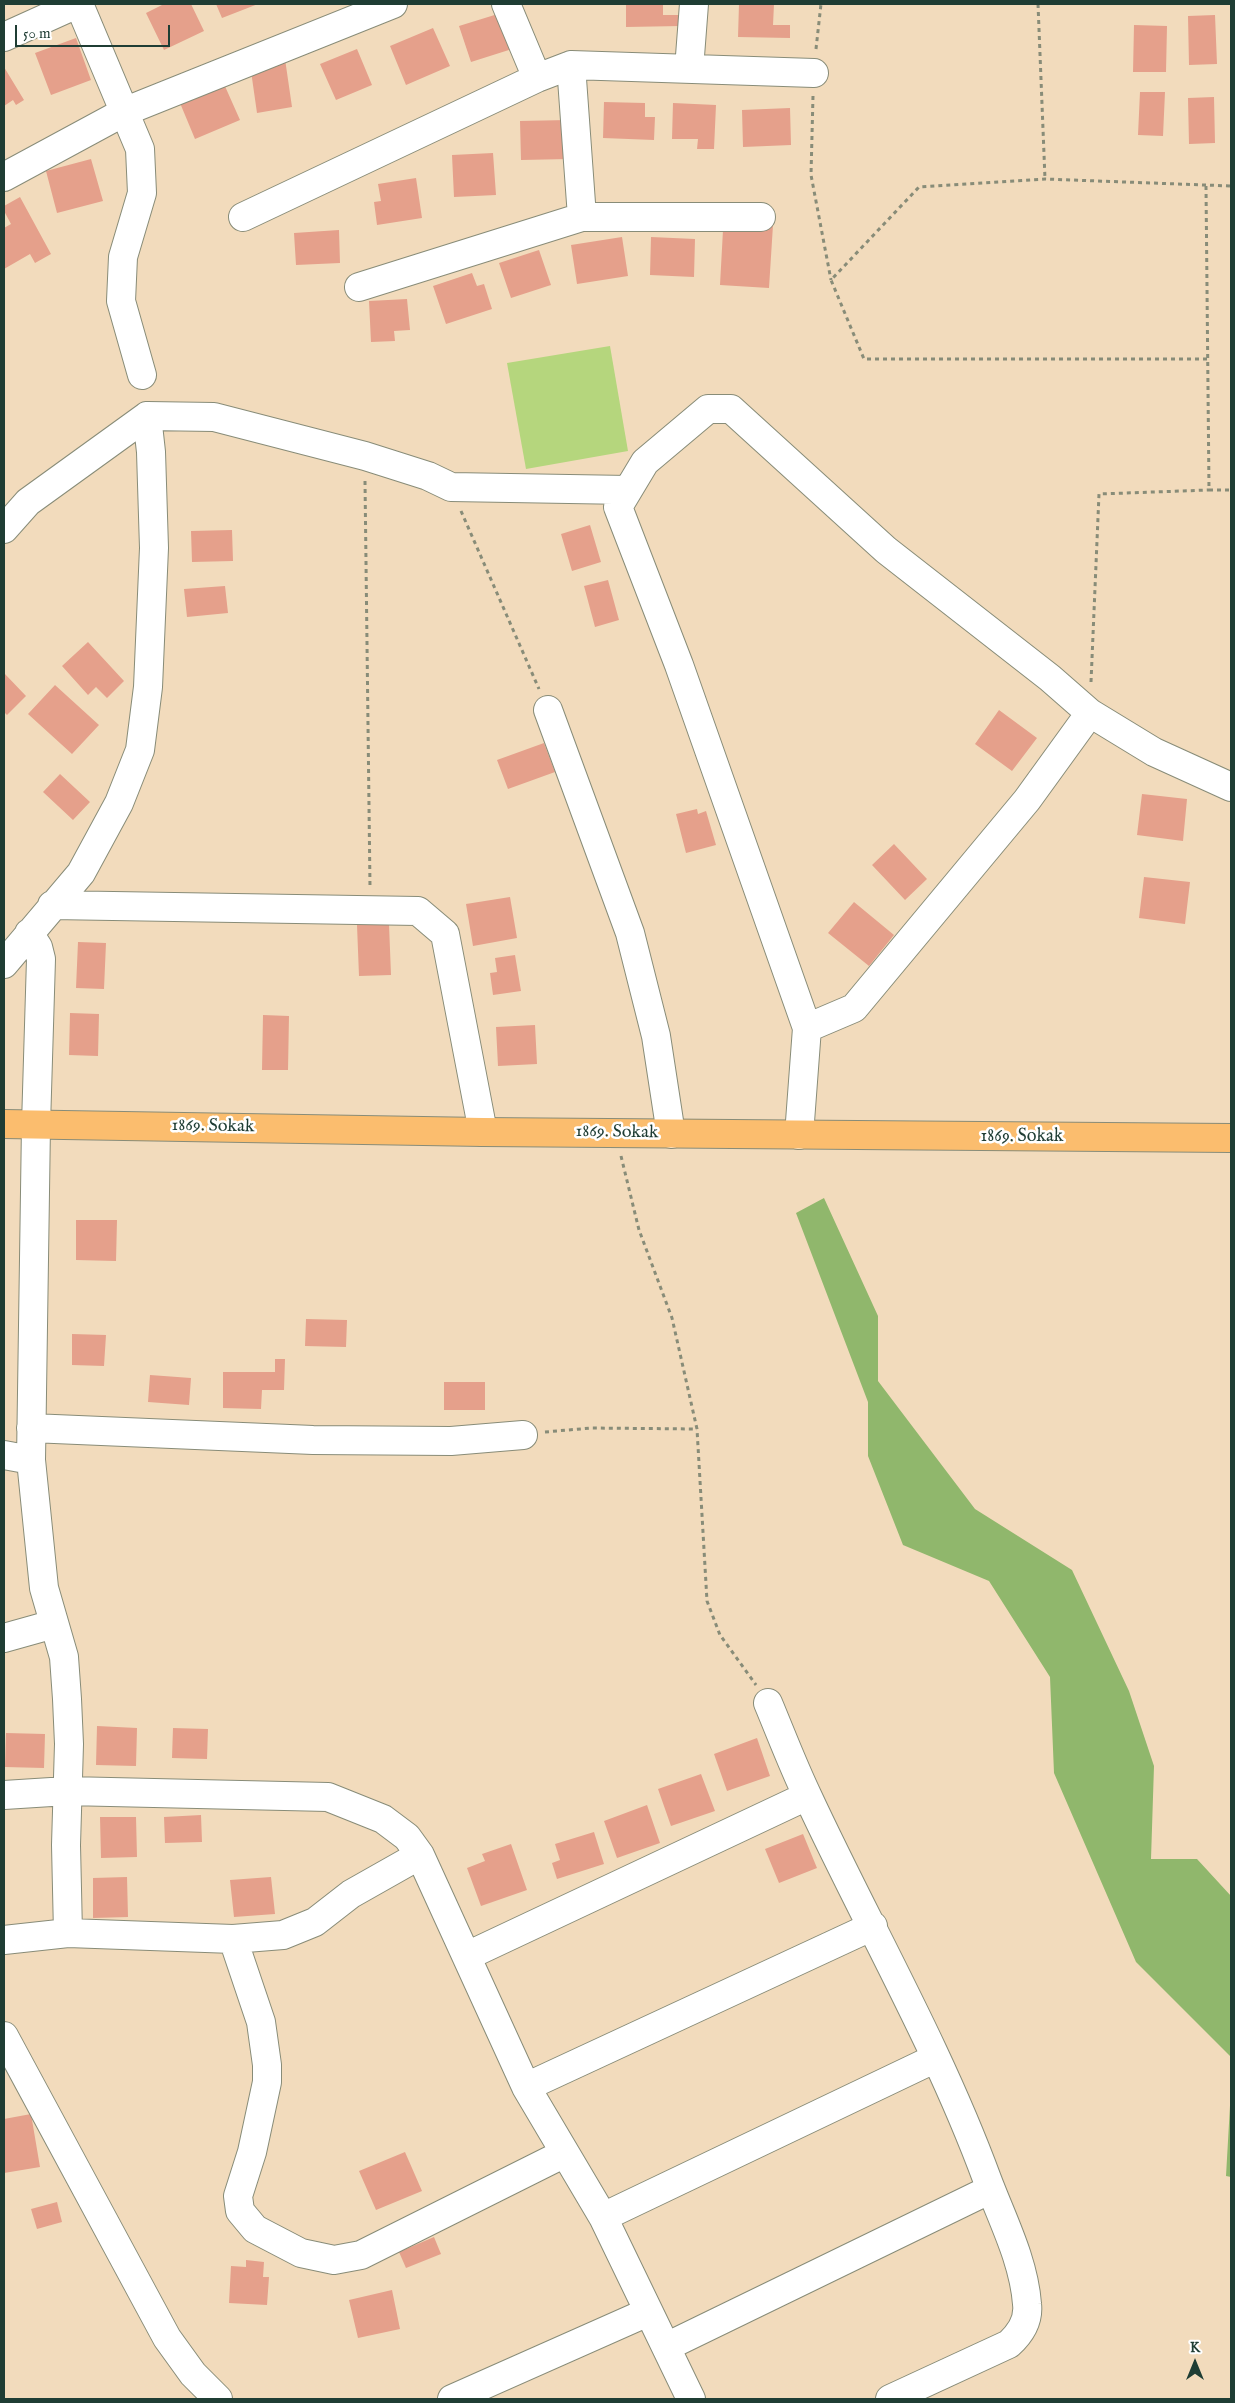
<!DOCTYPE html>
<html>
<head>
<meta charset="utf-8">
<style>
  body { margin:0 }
  #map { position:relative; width:1235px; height:2403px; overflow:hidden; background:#f2dbbc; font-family:"IM FELL English",serif }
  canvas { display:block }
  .frame { position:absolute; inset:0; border:5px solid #1f3d34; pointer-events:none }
  .north { position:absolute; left:1170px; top:2338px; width:50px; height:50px; -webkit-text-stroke:4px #fff; paint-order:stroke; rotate:0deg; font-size:14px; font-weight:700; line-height:20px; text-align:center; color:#1f3d34 }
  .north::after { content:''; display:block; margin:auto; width:18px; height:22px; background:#1f3d34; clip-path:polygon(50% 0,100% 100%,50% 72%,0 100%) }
  .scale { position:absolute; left:15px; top:25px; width:155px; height:22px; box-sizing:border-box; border:2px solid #1f3d34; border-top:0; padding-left:6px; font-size:15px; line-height:18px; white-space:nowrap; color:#1f3d34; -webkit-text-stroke:4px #fff; paint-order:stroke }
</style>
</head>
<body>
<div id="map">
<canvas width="1235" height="2403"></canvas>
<div class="frame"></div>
<div class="north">K</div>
<div class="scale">50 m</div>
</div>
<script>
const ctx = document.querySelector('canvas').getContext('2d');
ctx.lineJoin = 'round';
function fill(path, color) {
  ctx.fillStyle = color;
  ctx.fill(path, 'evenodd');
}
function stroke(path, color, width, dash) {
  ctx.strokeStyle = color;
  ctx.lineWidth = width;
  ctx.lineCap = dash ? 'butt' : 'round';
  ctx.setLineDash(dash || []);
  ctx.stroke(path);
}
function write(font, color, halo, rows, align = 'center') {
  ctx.font = font + ' "IM FELL English",serif';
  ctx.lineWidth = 5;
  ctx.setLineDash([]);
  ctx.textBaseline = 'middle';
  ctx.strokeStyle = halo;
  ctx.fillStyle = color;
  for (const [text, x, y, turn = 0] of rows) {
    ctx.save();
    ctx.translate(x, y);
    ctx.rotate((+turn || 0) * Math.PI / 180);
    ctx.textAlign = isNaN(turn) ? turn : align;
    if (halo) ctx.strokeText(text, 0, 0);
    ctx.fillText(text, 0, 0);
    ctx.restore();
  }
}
fill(new Path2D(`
  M610 346 628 451 526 469 507 363Z`), '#b5d67d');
fill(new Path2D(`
  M824 1198 878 1316V1381L975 1509 1072 1570 1129 1691 1154 1766 1151 1859H1197L1231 1896V2057L1136 1962 1054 1773 1050 1677 989 1581 903 1545 868 1456V1402L796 1213Z
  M1231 2088V2177L1226 2176Z`), '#90b76c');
fill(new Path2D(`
  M164 4H191L204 31 164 50 146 13Z
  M216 4H258L222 18Z
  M626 4H663V15H681V26L626 27Z
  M739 4H774L773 25H790V38L738 37Z
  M501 13 512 49 471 62 459 26Z
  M1215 15 1217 64 1189 65 1188 16Z
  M1134 25 1167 26 1166 72H1133Z
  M433 28 450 66 406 85 390 46Z
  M76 38 91 80 51 95 35 53Z
  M357 49 372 85 336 100 320 64Z
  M285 59 292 107 257 113 250 64Z
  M4 67 24 100 16 105 13 100 4 106Z
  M224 84 240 120 195 139 180 103Z
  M1140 92H1165L1163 136 1138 135Z
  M1214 97 1215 143 1189 144 1188 98Z
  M604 102 645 103V117H655L654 140 603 138Z
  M673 103 716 105 714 149H697L698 139H672Z
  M790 108 791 145 743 147 742 110Z
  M568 120 569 159 521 160 520 121Z
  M493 153 496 195 454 197 452 155Z
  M91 159 103 201 57 213 46 171Z
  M416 178 422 218 377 225 374 202 381 201 378 184Z
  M20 197 51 254 35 263 30 254 4 269V228L11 224 4 211V206Z
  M754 224 773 225 769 288 720 285 723 230 754 232Z
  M339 230 340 263 296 265 294 233Z
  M622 237 628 276 577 284 571 245Z
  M651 237 695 239 694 277 650 275Z
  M539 250 551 285 511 298 499 263Z
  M472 273 477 286 484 284 492 309 446 324 433 286Z
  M407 299 410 330 394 331 395 341 371 342 369 301Z
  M590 525 601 562 572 571 561 534Z
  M232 530 233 561 192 562 191 531Z
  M608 580 619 620 595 627 584 586Z
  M225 586 228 613 187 617 184 589Z
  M88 642 124 681 107 698 96 687 88 695 62 666Z
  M4 673 26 696 7 715 4 712Z
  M55 685 99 725 72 754 28 714Z
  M999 710 1037 738 1012 771 975 744Z
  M544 743 555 772 508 789 497 760Z
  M60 774 90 802 73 820 43 792Z
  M1142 794 1187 799 1183 841 1137 835Z
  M697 809 698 814 706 811 716 845 686 853 676 814Z
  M894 844 927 879 905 900 872 865Z
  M1144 877 1190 882 1185 924 1139 918Z
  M510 897 517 938 473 946 466 904Z
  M854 902 894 935 869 966 828 933Z
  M389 924 391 975 359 976 357 925Z
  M78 942 106 943 104 989 76 988Z
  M515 955 521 991 493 995 490 973 497 972 495 958Z
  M70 1013 99 1014 98 1056 69 1055Z
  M263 1015 289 1016 288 1070H262Z
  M535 1025 537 1064 498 1066 496 1027Z
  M76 1220H117L116 1261 76 1260Z
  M306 1319 347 1320 346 1347 305 1346Z
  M72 1334 106 1335 104 1366 72 1365Z
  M275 1359H285L284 1390H262L261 1409 223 1408V1372H275Z
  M150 1375 191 1378 189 1405 148 1402Z
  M444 1382H485V1410H444Z
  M97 1726 137 1728 136 1766 96 1765Z
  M173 1728 208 1729 207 1759 172 1758Z
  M6 1733 45 1734 44 1768 5 1767Z
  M757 1738 770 1776 727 1791 714 1754Z
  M701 1774 715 1811 671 1826 658 1789Z
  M647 1805 660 1843 617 1858 604 1821Z
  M201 1815 202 1842 165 1843 164 1817Z
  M100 1817H136L137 1857 101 1858Z
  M594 1832 604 1864 557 1879 552 1863 560 1860 555 1844Z
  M803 1834 817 1868 779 1883 765 1849Z
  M511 1844 527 1890 481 1906 467 1868 485 1861 482 1854Z
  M127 1877 128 1917 93 1918V1878Z
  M271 1877 275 1914 234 1917 230 1880Z
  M31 2114 40 2167 4 2173V2119Z
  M405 2152 422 2191 376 2210 359 2171Z
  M57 2202 62 2222 37 2229 31 2209Z
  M434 2237 441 2254 406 2268 399 2252Z
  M246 2260 264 2262 263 2277H269L267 2305 229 2303 231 2266 246 2267Z
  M392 2290 400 2329 358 2338 349 2300Z`), '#e5a08b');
const minor = new Path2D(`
  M79 4 140 149 142 193 123 257 121 301 142 375
  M506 4 537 78
  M4 37 77 4
  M571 65 582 217
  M689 69 694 4
  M4 177 126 111 393 4
  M243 217 537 78 571 65 814 73
  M359 287 582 217H761
  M4 529 28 502 147 416 214 417 365 456 428 476 451 487 628 490
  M548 710 630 933 656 1036 671 1134
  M52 905 418 911 445 934 483 1132
  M29 933 38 947 41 959 36 1125 31 1460 44 1588 64 1657 67 1699 69 1744 66 1845 68 1933
  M4 964 81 873 119 803 140 750 148 687 154 548 151 452 147 416
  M807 1028 854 1008 1027 800 1090 713
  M799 1135 807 1028 679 665 618 507 645 462 708 409H731L886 550 1050 678 1090 713 1154 752 1231 787
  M31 1428 313 1440 451 1441 523 1435
  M4 1455 31 1460
  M4 1638 54 1624
  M768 1703C781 1734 793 1766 808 1797 867 1924 938 2046 987 2179 1002 2219 1024 2261 1027 2304 1029 2320 1021 2333 1009 2344L890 2399
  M4 1795 67 1791 328 1797 383 1819 407 1837 420 1855 526 2087 603 2217 691 2399
  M233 1939 261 2022 267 2065V2082L252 2152 238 2196 240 2211 255 2229 301 2253 334 2260 361 2255 565 2153
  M4 1940 68 1933 233 1939 283 1935 315 1922 351 1894 420 1855
  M467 1956 807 1796
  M4 2036 167 2338 193 2374 218 2399
  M526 2087 873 1926
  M603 2217 936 2058
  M666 2347 991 2189
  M452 2399 648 2312`);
const major = new Path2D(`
  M4 1124 483 1132 1231 1138`);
stroke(minor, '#888c78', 30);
stroke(major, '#888c78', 30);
stroke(new Path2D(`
  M1038 4 1045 179
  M816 49 821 4
  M813 96 811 175 831 280
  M1206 186 1209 490H1231
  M1207 359H864L831 280 919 187 1045 179 1231 186
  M365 481 370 887
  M461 511 539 689
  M1091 682 1099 494 1209 490
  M621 1156 639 1230 672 1318 697 1429 707 1601 720 1635 756 1685
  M545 1432 591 1428 697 1429`), '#888c78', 3, [4, 4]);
stroke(minor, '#fff', 28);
stroke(major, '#fbbd6e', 28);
write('18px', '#1f3d34', '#fff', [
  ["1869. Sokak",213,1127,1],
  ["1869. Sokak",617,1133,1],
  ["1869. Sokak",1022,1137]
]);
</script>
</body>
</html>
